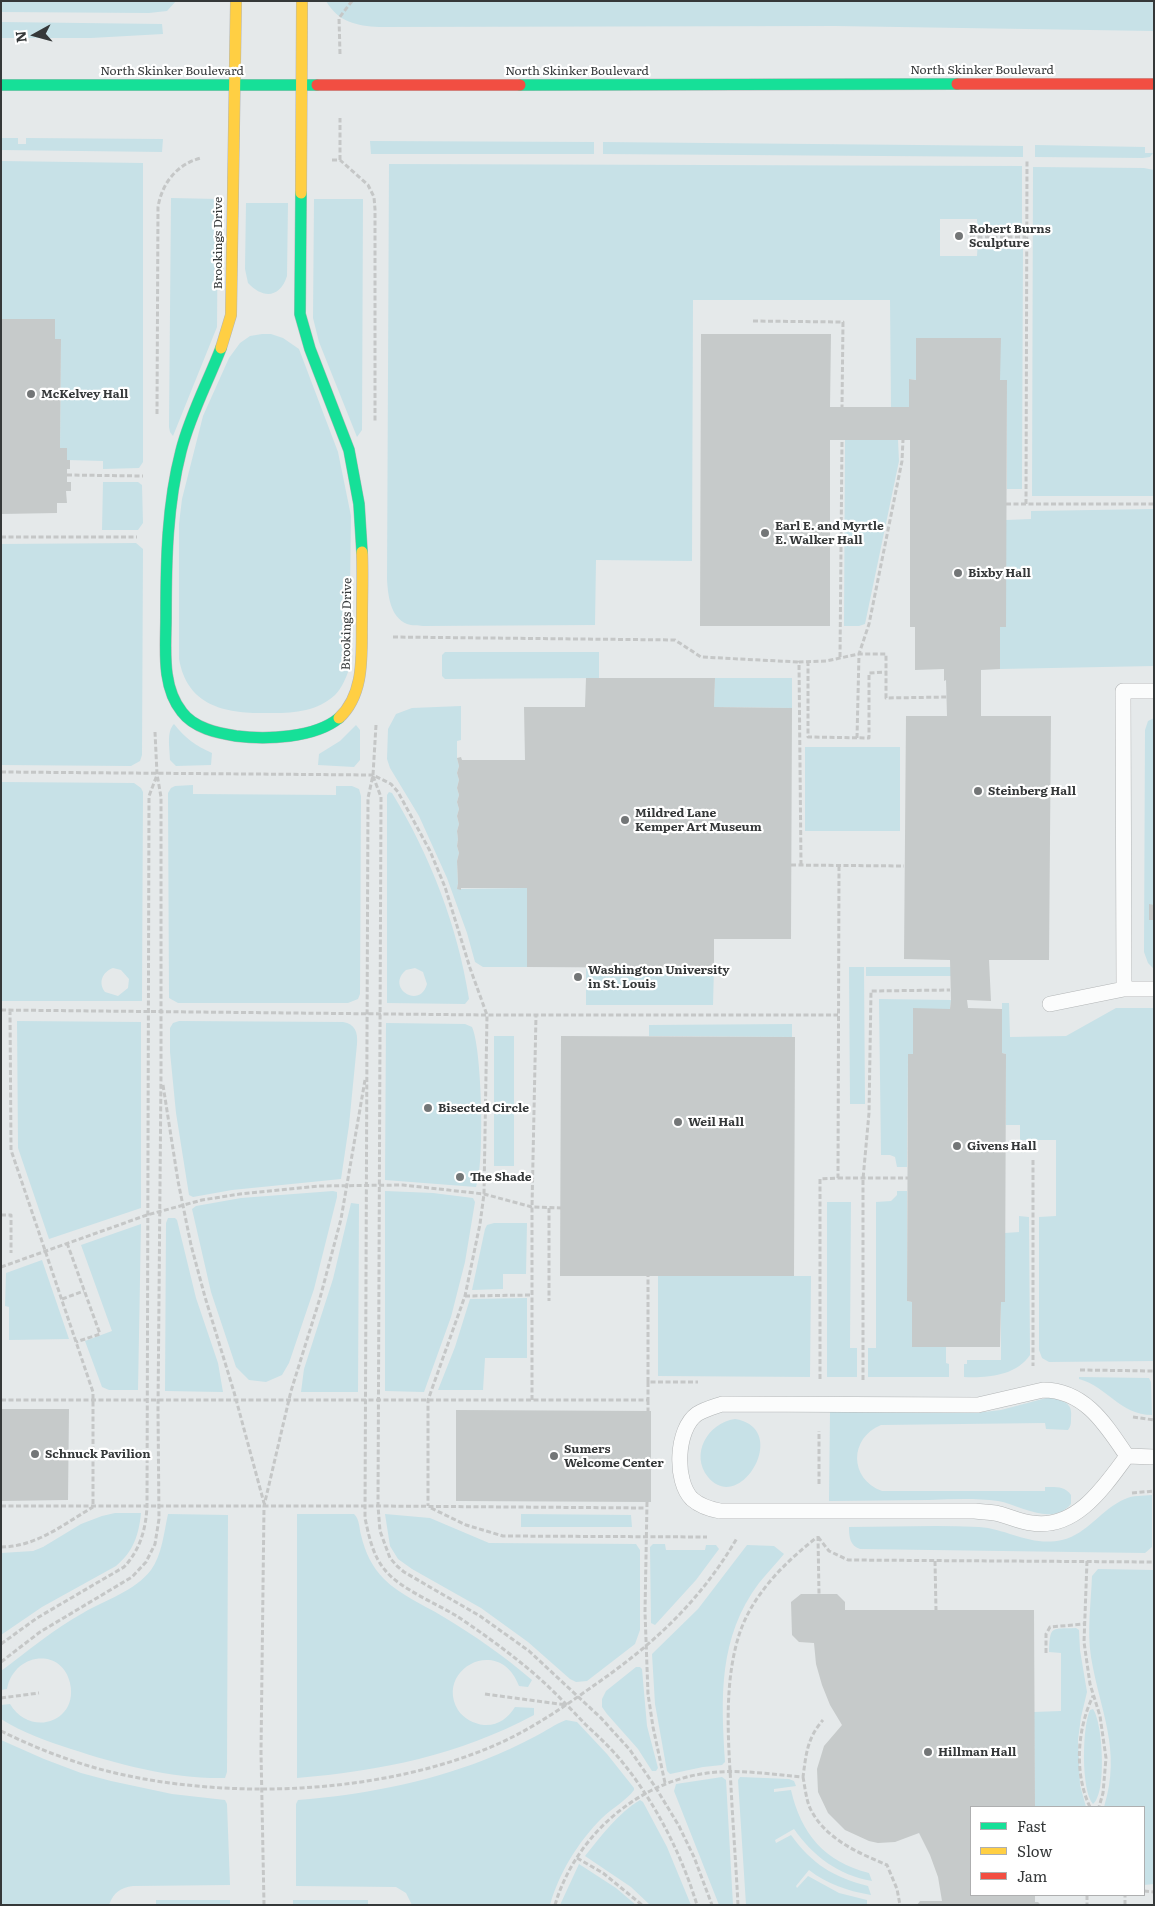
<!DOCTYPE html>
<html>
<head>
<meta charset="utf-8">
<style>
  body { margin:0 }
  #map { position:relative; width:1155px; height:1906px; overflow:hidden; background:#e5e9ea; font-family:Literata,serif }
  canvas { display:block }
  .frame { position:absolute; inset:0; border:2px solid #353839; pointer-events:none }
  .legend { position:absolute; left:970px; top:1806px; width:175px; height:90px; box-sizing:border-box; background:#fff; border:1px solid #aeafb0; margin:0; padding:6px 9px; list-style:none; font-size:15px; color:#353839 }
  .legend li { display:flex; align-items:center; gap:10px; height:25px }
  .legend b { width:25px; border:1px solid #aeafb0 }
  .north { position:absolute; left:10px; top:10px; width:50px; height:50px; -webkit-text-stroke:4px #fff; paint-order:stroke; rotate:263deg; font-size:14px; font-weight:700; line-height:20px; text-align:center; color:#353839 }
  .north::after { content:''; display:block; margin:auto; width:18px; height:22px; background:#353839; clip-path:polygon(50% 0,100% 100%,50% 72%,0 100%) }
</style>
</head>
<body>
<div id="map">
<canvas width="1155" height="1906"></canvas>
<div class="frame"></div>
<ul class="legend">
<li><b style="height:6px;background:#16e098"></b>Fast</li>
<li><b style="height:6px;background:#ffcf43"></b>Slow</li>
<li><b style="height:6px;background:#f24e42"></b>Jam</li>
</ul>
<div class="north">N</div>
</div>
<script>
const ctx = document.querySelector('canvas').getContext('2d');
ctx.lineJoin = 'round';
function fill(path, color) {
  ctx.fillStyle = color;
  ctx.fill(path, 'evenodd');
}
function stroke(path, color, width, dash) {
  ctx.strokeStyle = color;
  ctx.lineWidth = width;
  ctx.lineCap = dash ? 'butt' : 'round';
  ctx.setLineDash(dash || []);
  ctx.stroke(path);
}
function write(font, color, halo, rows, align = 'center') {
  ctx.font = font + ' Literata,serif';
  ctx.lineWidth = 4.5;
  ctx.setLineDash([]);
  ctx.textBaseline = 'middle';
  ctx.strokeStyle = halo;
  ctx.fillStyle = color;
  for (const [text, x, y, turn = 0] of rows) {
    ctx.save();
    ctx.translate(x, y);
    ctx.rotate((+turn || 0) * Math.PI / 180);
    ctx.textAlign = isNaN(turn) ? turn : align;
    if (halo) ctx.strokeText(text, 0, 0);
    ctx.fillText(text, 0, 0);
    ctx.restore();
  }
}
fill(new Path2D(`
  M1 1H176L167 11 149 13 1 12Z
  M326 1H1154V31L835 26 379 27C357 26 338 22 326 1Z
  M1 22 162 24 163 34 91 38H1Z
  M1 138H18V144H26V138L163 139 162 152 1 150Z
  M370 141 594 142V154H371Z
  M603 142 1023 146V157L603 154Z
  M1035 145 1145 147V153H1153L1150 157 1143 158 1035 157Z
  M1 161 143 163V462L139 468 103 469V461L67 460V449L60 448 61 339H55V319H1Z
  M389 164 1022 166V234H978L977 219H940V256H977L978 240 1023 241 1022 489H1007V380H1000V338H916V380L910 379 909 407H891L890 300H693L692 561 596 560 595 625 423 626C418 625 412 626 407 624 390 617 388 595 387 579Z
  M1033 167 1144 168 1154 170V496H1032Z
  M171 198 218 199 217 327 173 436 170 432 169 427Z
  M314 199H363L362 430 357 437 319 342 313 318Z
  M246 203H288L287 276C280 298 263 299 248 283L245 269Z
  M262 334H271L283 338 299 349 338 452 351 516 349 669C346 678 342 688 335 695 318 711 295 713 274 713 231 714 188 710 179 659V524L182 499 203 416 229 358 240 343 250 336Z
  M845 440H898L899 461 865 624 859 626H844Z
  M103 482H138L142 485 143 523 138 530H102Z
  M1154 509V666L1000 669V627H1006V520L1031 519V511Z
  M136 543 143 549 142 755 140 761 131 766 1 765V544Z
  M445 652H599V678L445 679 442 676V655Z
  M715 678H792V708L714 707Z
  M461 706V740L457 741V758L459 766 457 773 459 780 457 788 459 795 457 802 459 809 457 816 459 824 457 831 458 839 457 846 459 853 457 861 458 883 457 889 527 888V967H483L475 962 467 933 447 878 419 816 390 768 387 759 388 729 396 714 412 708Z
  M1154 718V905H1149V919L1154 920V969L1148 963 1144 952 1145 730 1148 721Z
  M174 724C185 738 196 746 212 753L211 765 176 766 170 760C170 749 166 732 174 724Z
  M356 725 360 730V760L354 767 318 765 319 754 340 741Z
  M805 747H900V831H805Z
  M1 782 134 783 141 788 143 792 142 1001H1ZM113 968 121 970 129 979 128 988 118 996 105 992C98 983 102 972 113 968Z
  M193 785V794L336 795V786H352L359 789 361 796 360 994 358 999 348 1003H178L169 998 168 793 171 788 175 786Z
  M389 792 392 793C430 855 458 927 469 999L465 1004 387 1003V795ZM415 968 423 972 427 984C420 1010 385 988 406 970Z
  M586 967 714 968 713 1005H586Z
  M849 967H864L865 1104H850Z
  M866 967H951V976H866Z
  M879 999 951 1000 950 1009H913V1054H908V1057L907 1167H897L895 1157 890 1155H881Z
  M1002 1003H1009L1010 1037 1066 1036 1116 1008H1154V1361L1049 1362 1042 1358 1039 1350V1217L1056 1216V1140H1020V1125H1006V1054L1002 1053Z
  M17 1021 141 1022V1208L49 1239 18 1148Z
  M179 1021 343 1022C355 1024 358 1032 357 1044L349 1125 341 1179 232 1190 193 1197 189 1195 176 1113 170 1052V1028L173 1023Z
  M386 1023 465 1024 472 1027C482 1048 485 1165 476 1187L385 1180Z
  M792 1024V1037L649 1036V1025Z
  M494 1036H514V1166H494Z
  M333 1191 337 1192V1197L314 1289 289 1363 282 1375 266 1382 249 1380 236 1367 211 1292 192 1209 196 1206 241 1198Z
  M385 1191 433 1193 473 1198 475 1202 465 1262 451 1317 424 1392 385 1391Z
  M897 1191H907V1301L912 1302V1347H946V1363L949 1364V1377H868V1348H876V1202L891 1201 897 1195Z
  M827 1202H851L850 1348H857V1377H827Z
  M351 1203 359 1204 358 1392H301L304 1369 333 1279Z
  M1019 1216 1029 1217 1030 1355C1016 1376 987 1378 964 1377V1364H967V1360H1001V1302H1005V1233L1019 1232Z
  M168 1218H175L177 1220 196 1298 218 1363 223 1392 165 1391 166 1223Z
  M494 1223H527L526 1274H503V1289L472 1290 485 1229 487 1225Z
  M141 1224 138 1390H109L102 1387 85 1341 112 1331 81 1245Z
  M42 1260 69 1339 9 1340V1307L5 1306 6 1273Z
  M658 1276H811L810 1377 658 1376Z
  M527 1298V1358H485L483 1390H438L455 1347 470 1299Z
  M1079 1377 1149 1378 1151 1382 1152 1415C1120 1415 1108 1387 1079 1379Z
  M1050 1397C1063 1401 1073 1402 1071 1418 1071 1423 1071 1426 1068 1430L1046 1429 1045 1423 881 1425C849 1438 849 1479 882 1491H1045V1487C1056 1487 1065 1486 1071 1495V1504C1051 1527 1021 1505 998 1501 976 1498 952 1499 929 1500 896 1500 862 1501 829 1501L830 1412 975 1413 1001 1410Z
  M735 1419C792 1428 740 1516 708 1477 690 1455 707 1423 735 1419Z
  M1152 1495V1547L1145 1553 860 1549C850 1546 849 1537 849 1527 892 1527 936 1525 979 1527 1008 1529 1031 1547 1062 1540 1088 1534 1101 1509 1125 1499 1133 1495 1143 1496 1152 1495Z
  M115 1513H141C139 1535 133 1552 116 1566L42 1607 1 1635V1553L33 1551 43 1547 81 1524 102 1516Z
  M168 1514 228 1515 227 1772 225 1778C173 1779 120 1765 71 1749 47 1741 23 1733 1 1719V1705L10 1704C30 1738 79 1722 70 1683 62 1647 14 1652 7 1689L1 1690V1671C28 1651 54 1629 83 1613 105 1600 135 1591 151 1570 162 1555 164 1532 168 1514Z
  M297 1514H354C360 1520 359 1528 361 1535 365 1552 372 1567 384 1579 400 1595 422 1604 442 1616 474 1635 504 1656 532 1680L528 1687 519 1686C500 1634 434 1669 458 1710 463 1718 474 1724 484 1725 498 1726 508 1718 515 1707L534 1708V1715C459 1755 381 1771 297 1778Z
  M385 1514 430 1518 489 1543 636 1544 640 1550V1630L635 1644 587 1681 576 1682 570 1679 528 1642 481 1608 412 1569 398 1559 390 1546Z
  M521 1514 631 1515 632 1527H521Z
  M653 1544H665L666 1550H705L706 1545H716L719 1549 696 1580 655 1625 651 1623 650 1547Z
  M747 1545 774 1546 784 1554C776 1564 767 1573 759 1583 718 1638 721 1697 725 1762L722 1765 703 1767 670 1774 667 1771 655 1704 652 1654 698 1609Z
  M1098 1569 1154 1570V1884L1144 1885V1807H1104C1122 1749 1100 1712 1091 1657 1087 1630 1091 1603 1092 1576Z
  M1076 1628 1079 1630 1080 1650 1087 1692 1081 1717 1078 1740 1080 1785 1086 1807H1035L1034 1712 1061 1711V1653L1049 1652C1050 1625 1051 1629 1076 1628Z
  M636 1667H640L642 1669 647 1726 658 1768 656 1771H652L638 1749 607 1714 602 1707V1699L606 1691Z
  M1093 1709C1103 1723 1107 1794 1093 1804 1081 1791 1082 1727 1090 1710Z
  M566 1720 577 1722 607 1754 634 1788V1790C626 1801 612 1808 602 1818 578 1842 559 1873 550 1905H412L406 1893 396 1887 296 1886V1804L298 1800C361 1795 425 1783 484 1760 502 1753 519 1745 536 1736 546 1731 555 1724 566 1720Z
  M1 1740 44 1759 81 1773 111 1781 172 1794 225 1800 227 1804 230 1885 133 1886C120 1888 114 1892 109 1905H1Z
  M722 1777 726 1780 733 1905H719L674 1791 676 1784Z
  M740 1777 789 1779 794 1781 796 1786 774 1789V1792L791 1790C801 1834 825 1862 869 1873L872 1881C838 1875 813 1856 794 1829L775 1840 776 1843 791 1835C812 1864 833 1877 868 1886L871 1895C848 1891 827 1884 809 1870L796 1886 797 1888 808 1876 839 1893 867 1900V1905H746L738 1780Z
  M640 1800 643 1802 667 1847 691 1905H650L631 1887 585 1856C601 1836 618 1813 640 1800Z
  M579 1864 616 1888 636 1905H560Z
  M156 1900H230V1905H156Z
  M293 1900H368V1905H293Z`), '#c7e1e7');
fill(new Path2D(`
  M1 319H55V339H61L60 448H67V460H70V469H67V482H71V491H66L67 503H57V513L1 514Z
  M701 334H831L830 407H909V379L916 380V338H1001L1000 380H1007L1006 627H1000V669L981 670V716H1051L1049 960H989L991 1001 967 1000 968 1008 1002 1009V1053L1006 1054 1005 1302H1001L1000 1347H912V1302L907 1301 908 1057V1054H913V1008L950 1009 951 1000 950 960 904 959 906 716H947L946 680 944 681V669L915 670V627H910V440H830V626H700Z
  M586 678H715L714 707 792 708 791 939H714V968L527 967V888H461V890L457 889 458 883 457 861 459 853 457 846 458 839 457 831 459 824 457 816 459 809 457 802 459 795 457 788 459 780 457 773 459 766 457 758 461 757 462 760H525L524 707H585Z
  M1149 904 1154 905V920H1149Z
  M561 1036 795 1037 794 1276H560Z
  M1 1409H69L68 1500 1 1501Z
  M456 1410 651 1411V1502L456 1501Z
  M801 1594H837L845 1602V1610H1034L1035 1807H971V1895H1035V1902H1038L1041 1905H917L920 1901H942L938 1877 930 1855 919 1833 895 1842 878 1843 869 1841 845 1830 828 1813 818 1792 817 1769 824 1746 842 1725 830 1705 822 1685 816 1664 814 1643 799 1642 792 1635 791 1602Z`), '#c6caca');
const lane = new Path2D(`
  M1154 691H1123L1124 989H1154
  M1050 1004 1124 989
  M1043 1390C1085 1390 1106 1425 1127 1456 1104 1487 1076 1530 1032 1523 1019 1522 1007 1515 995 1513 988 1512 982 1512 975 1511H720C709 1509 700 1506 692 1499 674 1481 676 1429 697 1414 705 1409 713 1407 722 1404L978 1405Z
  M1127 1456 1154 1457`);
const fast = new Path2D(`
  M1 85H317
  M520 85 957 84
  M301 193 300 314 310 349 349 450 359 504 362 552
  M221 348C208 382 190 415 181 451 167 505 166 561 166 617 166 648 161 686 182 712 194 728 217 733 236 736 266 740 315 738 339 718`);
const slow = new Path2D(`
  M301 193 302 1
  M221 348 231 315 236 1
  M339 718C366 693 361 652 362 619 362 596 363 574 362 552`);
const jam = new Path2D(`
  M957 84H1154
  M317 85H520`);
stroke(lane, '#b2b5b6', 16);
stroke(fast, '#b2b5b6', 12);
stroke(slow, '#b2b5b6', 12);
stroke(jam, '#b2b5b6', 12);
stroke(new Path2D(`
  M340 54 339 18 352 1
  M332 160H340L368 185 374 197 375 209V422
  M340 160V118
  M970 237H1026
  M753 321 843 322 842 407
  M157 414 158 207C162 183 177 164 201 158
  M67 475 143 476
  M1006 504H1154
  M1026 504 1027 161
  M1 537H137
  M393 637 675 640 701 657 799 662
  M840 657 842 440
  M808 661V737L869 738V673L887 672
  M376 725 373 775 368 798 365 1518C369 1537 373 1556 385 1570 399 1588 435 1603 455 1615 481 1632 507 1651 531 1671 550 1687 568 1706 585 1724 600 1738 615 1752 627 1768 658 1808 682 1856 697 1905
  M857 738 859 654 869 624 902 461 903 440
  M1 772 373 775 391 784 398 792 430 851 445 887 470 968 487 1015 484 1194 480 1224 465 1296 428 1400V1506
  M373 776 381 797 378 1506 380 1531 390 1558 397 1566 404 1572 480 1616 529 1651 601 1718 630 1750 656 1788 679 1826 694 1857 712 1905
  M791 865 904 866
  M801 865 799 662 826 661 859 654H886V698L947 697
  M1 1010 487 1015H838
  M10 1010 11 1150 93 1392V1506
  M163 1085 178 1181 191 1245 205 1297 234 1392 264 1503
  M1033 1160V1366
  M838 1178H908
  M549 1208V1301
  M1 1215H11V1253
  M67 1243 100 1334 76 1342
  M1 1267 147 1215 202 1200 240 1194 319 1186 403 1185 484 1194 532 1207 561 1208
  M465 1296 532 1295
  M62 1299 84 1291
  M1080 1370 1154 1371
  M820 1379V1179L838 1178 839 866
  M863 1380V1179L869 1113 871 991 950 990
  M648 1382V1276
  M1 1400H648V1382H698
  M532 1400V1207L536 1015
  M648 1400V1411
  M1133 1417 1154 1420
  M819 1484V1431
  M1132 1493 1154 1491
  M647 1502 645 1612 648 1694 653 1727 665 1783
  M1 1506H378L646 1508
  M431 1508 466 1525 503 1536 707 1537
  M818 1536 819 1594
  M818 1537 829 1551 848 1560 1154 1562
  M1 1547C36 1547 64 1524 93 1507
  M935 1561 936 1610
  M1087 1561 1084 1642 1090 1684 1100 1716 1106 1758 1103 1793 1099 1807
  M1 1644 37 1618 124 1567C140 1550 146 1529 147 1506L149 796 157 775
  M1046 1653V1634L1050 1627 1084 1624
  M1 1662 40 1632 132 1577 146 1562 155 1544 159 1519 158 1409 161 1074V797L157 774 155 732
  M485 1694 566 1705
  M1 1698 39 1693
  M1 1731C35 1748 74 1763 111 1772 231 1801 387 1794 500 1743 535 1727 565 1706 596 1684 655 1643 701 1600 737 1538
  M803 1777C805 1787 806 1799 810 1808 824 1838 858 1853 887 1865L897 1889 900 1905
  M1090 1807C1074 1774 1077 1729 1093 1696
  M577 1858 603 1873 642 1905
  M1144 1891 1154 1892
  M1087 1895V1905
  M264 1905 261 1752 264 1506 291 1391 320 1298 341 1219 365 1080
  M555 1905C576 1833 644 1776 719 1772 747 1770 775 1775 803 1777 806 1755 807 1738 823 1720
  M738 1905C736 1865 733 1826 731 1787 728 1737 724 1683 739 1635 752 1595 784 1563 816 1538
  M1125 1905V1895`), '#c5c7c7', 3, [5, 2.5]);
stroke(lane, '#fbfcfc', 15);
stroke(fast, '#16e098', 11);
stroke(slow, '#ffcf43', 11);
stroke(jam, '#f24e42', 11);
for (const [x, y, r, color] of [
  [959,236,5,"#737677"],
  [31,394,5,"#737677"],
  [765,533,5,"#737677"],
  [958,573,5,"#737677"],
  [978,791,5,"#737677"],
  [625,820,5,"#737677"],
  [578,977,5,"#737677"],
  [428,1108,5,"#737677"],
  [678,1122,5,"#737677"],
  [957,1146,5,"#737677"],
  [460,1177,5,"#737677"],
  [35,1454,5,"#737677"],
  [554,1456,5,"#737677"],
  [928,1752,5,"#737677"]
]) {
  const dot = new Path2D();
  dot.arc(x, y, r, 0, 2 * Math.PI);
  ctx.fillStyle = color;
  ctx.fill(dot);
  stroke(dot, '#fff', 2);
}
write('12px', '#353839', '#fff', [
  ["North Skinker Boulevard",982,70],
  ["North Skinker Boulevard",172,71],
  ["North Skinker Boulevard",577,71],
  ["Brookings Drive",218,243,-90],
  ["Brookings Drive",347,624,-89]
]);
write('bold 12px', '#353839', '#fff', [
  ["Robert Burns",969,229],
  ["Sculpture",969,243],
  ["McKelvey Hall",41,394],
  ["Earl E. and Myrtle",775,526],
  ["E. Walker Hall",775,540],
  ["Bixby Hall",968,573],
  ["Steinberg Hall",988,791],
  ["Mildred Lane",635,813],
  ["Kemper Art Museum",635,827],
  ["Washington University",588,970],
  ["in St. Louis",588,984],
  ["Bisected Circle",438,1108],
  ["Weil Hall",688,1122],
  ["Givens Hall",967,1146],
  ["The Shade",470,1177],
  ["Sumers",564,1449],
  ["Welcome Center",564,1463],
  ["Schnuck Pavilion",45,1454],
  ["Hillman Hall",938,1752]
], 'left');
</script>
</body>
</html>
